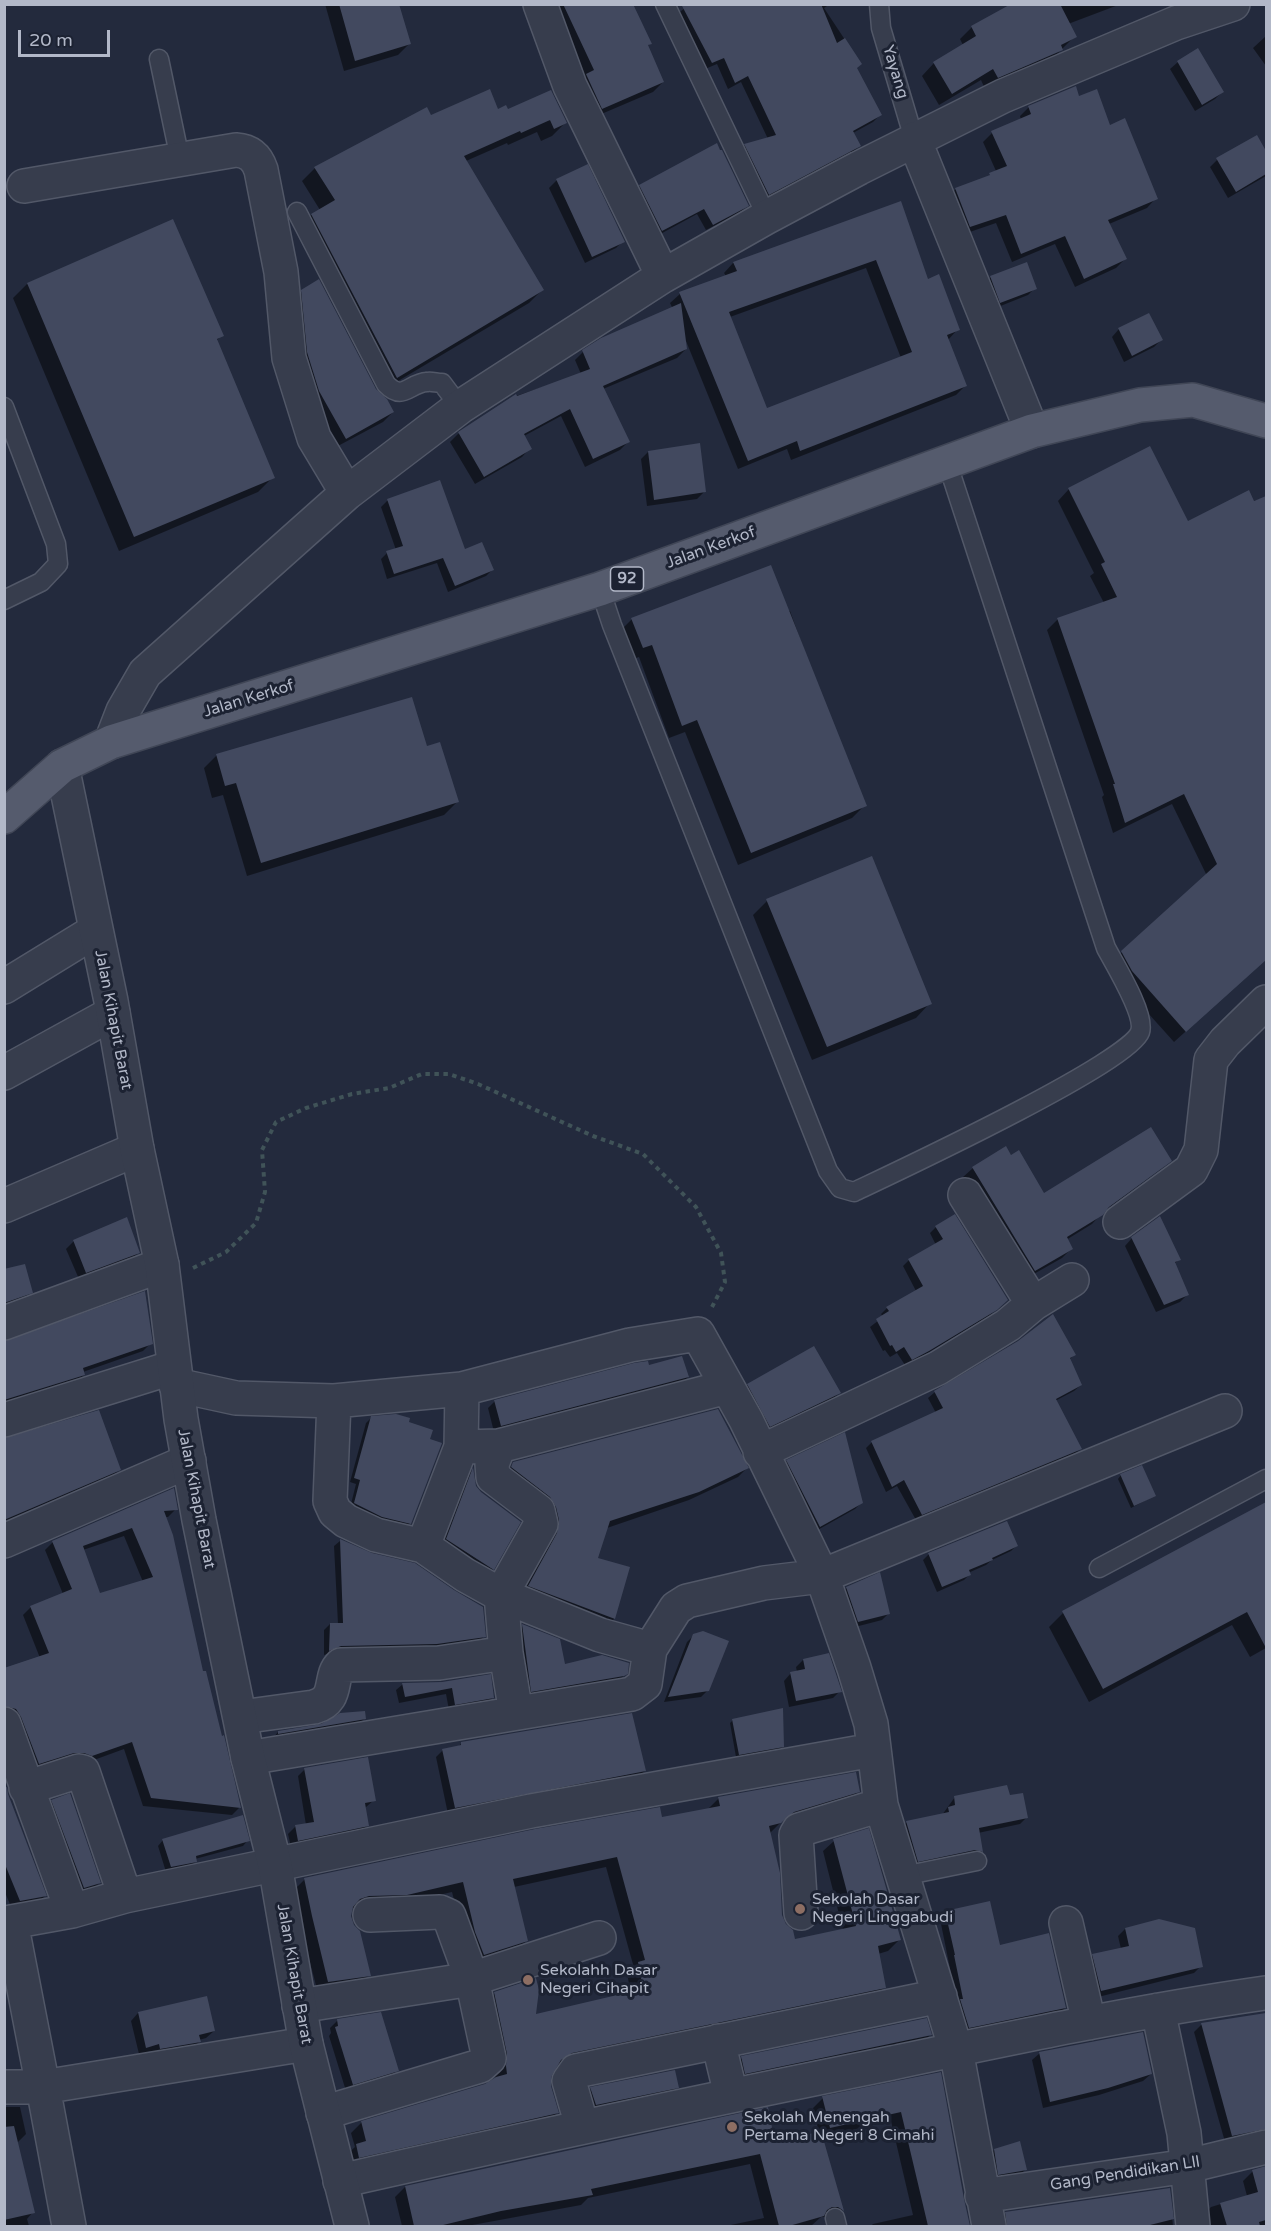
<!DOCTYPE html>
<html>
<head>
<meta charset="utf-8">
<style>
  body { margin:0 }
  #map { position:relative; width:1271px; height:2231px; overflow:hidden; background:#232a3d; font-family:"Varela Round",sans-serif }
  canvas { display:block }
  .frame { position:absolute; inset:0; border:6px solid #b2b8c8; pointer-events:none }
  .scale { position:absolute; left:18px; top:30px; width:92px; height:27px; box-sizing:border-box; border:3px solid #b2b8c8; border-top:0; padding-left:8px; font-size:18px; line-height:21px; white-space:nowrap; color:#b2b8c8; -webkit-text-stroke:4px #1c2232; paint-order:stroke }
</style>
</head>
<body>
<div id="map">
<canvas width="1271" height="2231"></canvas>
<div class="frame"></div>
<div class="scale">20 m</div>
</div>
<script>
const ctx = document.querySelector('canvas').getContext('2d');
ctx.lineJoin = 'round';
function fill(path, color) {
  ctx.fillStyle = color;
  ctx.fill(path, 'evenodd');
}
function stroke(path, color, width, dash) {
  ctx.strokeStyle = color;
  ctx.lineWidth = width;
  ctx.lineCap = dash ? 'butt' : 'round';
  ctx.setLineDash(dash || []);
  ctx.stroke(path);
}
function write(font, color, halo, rows, align = 'center') {
  ctx.font = font + ' "Varela Round",sans-serif';
  ctx.lineWidth = 6;
  ctx.setLineDash([]);
  ctx.textBaseline = 'middle';
  ctx.strokeStyle = halo;
  ctx.fillStyle = color;
  for (const [text, x, y, turn = 0] of rows) {
    ctx.save();
    ctx.translate(x, y);
    ctx.rotate((+turn || 0) * Math.PI / 180);
    ctx.textAlign = isNaN(turn) ? turn : align;
    if (halo) ctx.strokeText(text, 0, 0);
    ctx.fillText(text, 0, 0);
    ctx.restore();
  }
}
fill(new Path2D(`
  M325 4H398L409 44 398 55 344 71Z
  M548 4H632L650 43 647 46 663 82 653 92 592 118Z
  M690 4H830L824 8 861 64 855 69 880 115 873 122 853 133 859 146 852 153 762 201 738 152 745 145 768 139 741 82 728 89 717 64 705 69 676 15Z
  M1014 4H1121L1068 24 1075 36 1049 62 985 89 981 80 939 105 922 76 934 63 963 45 960 39 972 27Z
  M1266 36V66L1253 48Z
  M1198 50 1222 92 1215 99 1195 111 1170 69 1178 62Z
  M1078 98 1109 127 1156 198 1147 208 1109 224 1125 259 1116 268 1075 287 1055 244 1012 262 996 223 961 235 946 198 956 189 985 179 996 171 983 142 992 133 1021 120 1020 116 1029 107Z
  M497 111 565 123 552 136 541 141 537 132 508 145 507 143 466 161 542 290 529 303 383 390 298 228 311 215 320 210 302 181 315 168Z
  M1256 137 1266 154V176L1228 198 1210 167 1217 160Z
  M557 180 623 241 616 248 585 263 549 188Z
  M640 186 747 205 741 212 706 230 697 214 655 237 634 193Z
  M900 203 927 281 958 329 948 340 965 386 956 395 791 460 787 449 738 469 686 341V349L677 358 603 389 628 442 620 450 585 467 561 416 524 436 530 448 522 457 475 484 450 442 458 434 516 396 581 374 575 360 583 352 673 309 670 303 680 294 726 276 724 273 733 263ZM866 268 901 358 766 410 730 317Z
  M991 277 1035 288 1028 295 993 309 983 285Z
  M27 284 222 335 216 341 273 477 258 492 119 551 13 298Z
  M302 291 393 412 383 422 336 447 310 401 292 301Z
  M1119 329 1161 340 1154 347 1124 362 1112 337Z
  M648 452 704 492 697 499 647 506 641 459Z
  M439 482 464 551 492 570 486 576 448 592 437 563 387 579 381 559 387 553 396 550 381 507 387 501Z
  M1069 489 1187 523 1266 497V816L1261 820 1266 826V959L1174 1042 1121 983 1110 963 1207 876 1172 804 1113 833 1102 797 1104 795 1047 630 1058 619 1104 603 1090 576 1094 573 1058 501Z
  M790 611 822 699 865 805 852 818 738 865 685 732 669 738 639 657 630 660 619 632 632 619Z
  M426 748 457 802 444 815 247 876 223 795 212 798 204 768 217 755Z
  M767 901 930 1003 916 1018 812 1060 753 915Z
  M1005 1148 1044 1195 1170 1160 1161 1169 1103 1212 1092 1224 1066 1240 1071 1249 1062 1258 1025 1279 963 1177 973 1168Z
  M936 1227 1000 1306 989 1316 921 1357 905 1365 897 1353 890 1357 885 1350 883 1351 870 1327 883 1317 881 1314 887 1308 916 1291 903 1266 909 1260 936 1245 930 1233Z
  M1132 1238 1179 1259 1174 1264 1187 1295 1180 1302 1156 1312 1125 1246Z
  M74 1241 138 1253 131 1260 79 1279 66 1249Z
  M4 1271 31 1292 23 1300 4 1307Z
  M4 1343H151L143 1351 83 1372 84 1375 76 1383 4 1405Z
  M1075 1354 1069 1360 1081 1385 1074 1391 1055 1401 1080 1449 1074 1455 916 1520 897 1486 886 1492 866 1448 872 1442 936 1413 928 1398 935 1392Z
  M648 1367 688 1377 681 1384 494 1432 488 1408 495 1401Z
  M748 1385 839 1393 832 1400 763 1433 741 1392Z
  M371 1418 410 1523 405 1528 350 1508 356 1484 350 1482 366 1423Z
  M4 1440 119 1470 110 1479 4 1525Z
  M787 1461 861 1503 855 1509 814 1532 781 1467Z
  M514 1463 747 1468 738 1477 689 1500 607 1528 596 1559 628 1568 614 1619 605 1627 520 1595 549 1543 551 1529 505 1472Z
  M472 1470 493 1569 488 1574 442 1544 469 1474Z
  M1121 1475 1154 1496 1131 1508 1118 1479Z
  M173 1490 176 1509 168 1517H165L202 1673 240 1807 232 1815 143 1806 124 1749 83 1764 31 1771 4 1716V1669L40 1658 23 1615 31 1607 63 1594 45 1550 53 1542ZM124 1536 143 1582 99 1595 83 1550Z
  M1266 1504V1648L1250 1657 1232 1625 1089 1702 1049 1627 1063 1613Z
  M340 1541 484 1636 478 1643 430 1650 333 1652 324 1655V1630L330 1624H338L334 1546Z
  M1016 1546 1011 1551 992 1560 986 1565 968 1573 969 1575 964 1580 937 1592 923 1560 929 1554Z
  M846 1588 889 1613 882 1620 851 1628 839 1595Z
  M523 1626 563 1665 626 1673 620 1680 526 1697 517 1631Z
  M694 1635 708 1690 701 1697 664 1702 687 1642Z
  M803 1660 840 1691 833 1698 789 1707 784 1681 791 1673 797 1672 796 1667Z
  M442 1683 493 1697 487 1704 449 1710 446 1694 399 1703 396 1690 403 1684Z
  M364 1719 359 1724 273 1738 278 1732Z
  M733 1720 783 1746 779 1750 736 1757 730 1723Z
  M462 1743 645 1771 637 1778 448 1814 436 1757 443 1750 458 1747Z
  M305 1769 374 1800 365 1808 368 1825 360 1832 291 1847 288 1834 296 1826 306 1825 298 1776Z
  M4 1785 45 1896 37 1904 12 1909 4 1890Z
  M859 1791 848 1802 781 1822 769 1834 781 1915 794 1940 843 1930 823 1851 834 1841 899 1940 888 1951 878 1954 884 1988 873 1998 560 2063 556 2066 549 2077V2086L557 2113 546 2124 348 2168 345 2156 355 2147 351 2133 362 2122 486 2085 495 2078 497 2066 484 2004 495 1993 534 2016 631 1993 627 1974 634 1968 606 1867 514 1887 526 1941 515 1952 474 1965 465 1943 452 1892 395 1905 351 1908 350 1916 369 1975 358 1986 318 1993 301 1928 294 1890 305 1879 661 1819 708 1809 719 1798Z
  M955 1797H1008L1027 1817 1020 1824 978 1833 982 1852 975 1858 911 1868 899 1829 906 1823 942 1815Z
  M52 1801 99 1883 93 1889 78 1893 46 1807Z
  M163 1840H248L243 1846 195 1859 196 1861 190 1867 166 1872 158 1846Z
  M946 1913 999 1947 1065 2008 1059 2014 963 2033 940 1919Z
  M1125 1929 1201 1966 1194 1973 1094 1998 1086 1963 1093 1956 1121 1949 1118 1936Z
  M138 2013 214 2031 206 2038 199 2040V2042L192 2049 153 2055 152 2051 139 2054 131 2021Z
  M1266 2014V2136L1225 2142 1194 2032 1201 2025Z
  M337 2021 397 2070 390 2078 346 2091 329 2036 331 2033 330 2028Z
  M930 2035 923 2042 738 2080 734 2065 742 2058Z
  M1040 2053 1151 2074 1143 2081 1099 2095 1043 2108 1032 2060Z
  M940 2074 968 2226H871L873 2224 913 2215 891 2121 821 2137 842 2210 832 2220 827 2217H821L811 2226H726L764 2218 750 2164 588 2198 581 2205 467 2226H402L395 2197 405 2187 774 2145 819 2133 813 2108 823 2098Z
  M677 2087 670 2094 588 2112 584 2096 591 2089Z
  M4 2107H20L26 2134 17 2143 33 2212 27 2219 29 2226H4Z
  M994 2150 1025 2170 1018 2177 992 2181 987 2157Z
  M1266 2167V2226H1200V2218L1211 2207 1247 2196 1243 2181 1253 2171Z
  M1169 2189 1173 2226H996V2223L1006 2213Z`), '#0007');
fill(new Path2D(`
  M339 4H399L411 44 355 61Z
  M563 4H633L652 44 648 45 664 82 602 109 586 74 594 70Z
  M681 4H821L837 43 845 38 862 64 857 68 882 115 853 131 861 146 769 195 744 144 776 135 748 76 735 83 724 58 712 63Z
  M1011 4H1060L1077 37 1061 45 1063 50 998 78 993 69 952 94 933 62 976 36 971 26Z
  M1198 48 1224 92 1202 105 1177 61Z
  M1076 86 1079 96 1097 89 1110 125 1125 118 1158 199 1108 220 1127 259 1084 279 1065 236 1021 254 1006 215 970 227 955 188 990 175 989 173 1007 166 991 131 1031 114 1028 106Z
  M490 89 498 109 506 105 508 109 551 90 567 123 554 129 550 120 521 133 520 131 464 156 544 290 397 378 311 214 335 200 314 167 427 107 431 115Z
  M1257 135 1266 151V174L1236 192 1216 158Z
  M717 143 720 150H722L749 206 713 225 704 209 662 231 639 185Z
  M588 164 625 242 592 257 556 179Z
  M901 201 928 279 939 274 960 330 947 335 967 386 800 451 797 441 748 461 679 292 737 271 733 262ZM876 260 912 352 767 408 729 312Z
  M173 219 224 336 217 339 275 478 134 537 27 283Z
  M1027 262 1037 289 1000 303 990 276Z
  M319 279 376 389 387 399 394 412 346 439 319 391 307 352 301 290Z
  M681 303 687 349 603 386 630 442 593 459 570 409 524 434 532 449 484 477 458 432 516 394 517 396 590 369 582 350 601 338Z
  M1149 313 1163 340 1132 356 1118 328Z
  M700 443 706 492 654 500 648 451Z
  M1150 446 1188 521 1249 490 1254 501 1266 496V960L1186 1032 1132 971 1121 951 1217 864 1184 794 1125 823 1113 784H1115L1057 618 1117 597 1101 564 1105 562 1068 488Z
  M440 480 465 549 482 542 494 570 455 586 443 558 394 574 386 551 403 546 387 499Z
  M771 565 867 806 751 853 697 720 682 726 652 645 643 648 631 618Z
  M412 697 427 746 440 742 459 802 261 863 236 783 225 786 216 754Z
  M872 856 932 1004 827 1047 766 899Z
  M1151 1127 1172 1161 1109 1207 1103 1215 1067 1237 1073 1249 1035 1271 972 1167 1006 1146 1011 1155 1019 1150 1044 1193Z
  M955 1214 1008 1300 997 1310 929 1351 912 1360 904 1347 896 1352 892 1345 890 1346 876 1319 889 1311 886 1307 923 1286 908 1259 943 1239 935 1226Z
  M1160 1216 1181 1260 1175 1262 1189 1295 1164 1305 1131 1237Z
  M127 1217 140 1253 86 1273 73 1240Z
  M25 1264 33 1293 4 1303V1269Z
  M145 1291 153 1344 83 1368 85 1375 4 1400V1341Z
  M1053 1314 1076 1355 1070 1358 1082 1385 1056 1399 1082 1449 922 1515 904 1480 892 1487 871 1441 943 1408 934 1391 1018 1341Z
  M814 1346 841 1393 770 1427 747 1384Z
  M682 1356 689 1377 501 1426 494 1400 634 1363 648 1361 649 1365Z
  M718 1409 749 1468 699 1492 610 1521 598 1558 630 1567 615 1619 528 1586 557 1533 559 1520 556 1507 550 1497 511 1467 513 1462Z
  M99 1410 121 1470 4 1520V1438Z
  M396 1414 410 1418 409 1422 433 1430 430 1439 442 1443 411 1524 382 1517 354 1503 360 1480 354 1478 371 1416Z
  M845 1432 863 1503 820 1527 786 1460Z
  M1142 1465 1156 1496 1134 1506 1120 1474Z
  M473 1467 476 1486 481 1492 521 1522 494 1570 446 1539Z
  M174 1488 178 1510 164 1511 173 1535 203 1671H206L222 1736 224 1735 241 1808 151 1798 132 1742 92 1756 84 1753H74L39 1764 21 1717 16 1709 4 1706V1668L49 1653 30 1606 72 1589 52 1541ZM132 1528 153 1577 100 1593 83 1546Z
  M1266 1502V1648L1247 1612 1103 1689 1062 1611Z
  M1007 1521 1018 1546 992 1558 993 1560 969 1570 971 1575 942 1587 928 1553Z
  M340 1539 372 1553 415 1563 454 1590 483 1607 486 1637 437 1644 341 1646 329 1651 330 1623H343Z
  M880 1572 890 1614 858 1622 846 1587Z
  M522 1624 560 1639 565 1664 602 1655 629 1663 628 1674 624 1676 531 1692Z
  M703 1631 729 1641 709 1691 668 1697 693 1634Z
  M829 1653 842 1692 796 1701 790 1672 805 1669 803 1659Z
  M491 1674 494 1698 455 1705 452 1688 405 1697 402 1683 442 1682Z
  M783 1708 784 1747 739 1755 732 1719Z
  M365 1711 366 1719 278 1734V1731L321 1724 340 1713Z
  M632 1713 646 1771 455 1808 442 1749 461 1745V1742Z
  M368 1757 376 1801 365 1803 369 1826 298 1841 295 1825 314 1822 304 1768Z
  M856 1772 860 1792 794 1812 781 1823 769 1826 780 1873 782 1915 786 1924 793 1930 795 1939 856 1926 833 1839 869 1828 901 1940 878 1946 886 1988 572 2053 561 2060 551 2077V2086L559 2113 359 2158 356 2144 366 2141 361 2121 485 2084 496 2077 507 2074 506 2066 507 2054 494 1992 536 1978 539 1990 536 2014 643 1989 638 1962 645 1960 617 1857 513 1879 528 1941 484 1955 475 1932 463 1882 407 1895 369 1896 360 1899 353 1907 351 1916 354 1925 360 1931 371 1976 328 1982 312 1916 304 1878 535 1829 660 1807 662 1817 720 1806 718 1797Z
  M1007 1785 1010 1795 1023 1793 1028 1818 979 1828 983 1852 975 1850 918 1862 906 1821 949 1812 948 1807 955 1805 954 1796Z
  M7 1787 8 1794 47 1896 20 1901 4 1862V1788Z
  M70 1793 101 1883 84 1888 51 1800Z
  M243 1815 250 1841 196 1856 197 1862 171 1867 162 1839Z
  M990 1901 1000 1945 1049 1933 1066 2008 969 2028 960 1999H963L954 1955H955L945 1911Z
  M1159 1919 1195 1928 1203 1967 1101 1991 1092 1954 1129 1946 1125 1928Z
  M207 1996 215 2031 199 2035 201 2042 160 2049 159 2044 146 2048 138 2012Z
  M381 2012 399 2071 353 2085 335 2027 338 2026 337 2019Z
  M1266 2013V2129L1232 2136 1201 2023Z
  M927 2018 932 2035 745 2074 741 2056Z
  M1143 2032 1152 2074 1108 2088 1050 2102 1039 2052Z
  M675 2070 679 2088 596 2105 590 2087Z
  M941 2072 964 2199 970 2226H928L901 2112 830 2128 822 2096Z
  M768 2107 775 2143 821 2131 844 2211 838 2207H832L827 2210 824 2216 789 2226H779L760 2154 591 2189 593 2195 501 2211 439 2226H414L405 2186Z
  M14 2126 35 2213 4 2220V2127Z
  M1020 2141 1027 2170 998 2175 994 2149Z
  M1266 2166V2220L1259 2222 1260 2226H1227L1220 2203 1258 2192 1252 2170Z
  M1170 2188 1174 2219 1146 2226H1007L1005 2212Z`), '#42495f');
const service = new Path2D(`
  M665 4 767 217
  M879 4 881 28 914 139
  M159 59 180 159
  M297 212 386 384C403 402 409 383 427 382 431 381 437 383 442 383L460 407
  M4 407 56 544 58 564 41 582 4 600
  M600 589 612 625 828 1171 840 1188 854 1192C896 1172 1129 1063 1140 1032 1146 1015 1115 965 1106 948L947 462
  M1099 1568 1266 1479
  M903 1876 977 1861
  M835 2218 837 2226`);
const minor = new Path2D(`
  M540 4 570 86 663 276
  M914 139 1032 431
  M24 186 236 150C250 151 257 158 261 170L281 272 289 358 314 438 347 493
  M111 742 123 711 145 673 347 493 460 407 663 276 767 217 859 168 1003 96 1176 23 1233 4
  M4 987 95 931
  M4 1073 113 1013
  M965 1195 1033 1304
  M4 1206 137 1149
  M1120 1222 1191 1170 1201 1150 1211 1060 1225 1042 1266 1002
  M4 1323 162 1265
  M176 1385 236 1398 334 1401 462 1389 630 1345 698 1334 746 1420 822 1576 854 1668 871 1724 881 1805 956 2050 989 2226
  M334 1401 330 1501 335 1512 346 1521 376 1535 423 1546 465 1575 501 1595 600 1635 650 1649
  M4 1420 174 1367
  M499 1446 492 1464 493 1477 538 1511 541 1524 501 1595 506 1653 516 1713
  M461 1447 462 1389
  M760 1452 938 1368 1008 1325 1033 1304 1072 1280
  M4 1541 189 1461
  M423 1546 461 1447 499 1446 727 1387
  M241 1717 314 1707C340 1700 328 1677 341 1665L439 1663 506 1653
  M4 1724 72 1911
  M248 1758 632 1694 645 1684 650 1649 676 1608 687 1601 764 1583 822 1576 1225 1411
  M26 1788 79 1771 83 1772 125 1896
  M801 1913 796 1835 799 1830 881 1805
  M11 1922 72 1911 125 1896 531 1811 873 1750
  M4 1923 11 1922 43 2087H4
  M1066 1923 1089 2023
  M299 2006 472 1979 599 1938
  M1158 2010 1184 2133 1193 2226
  M718 2041 731 2095
  M323 2113 480 2066 489 2058 472 1979 449 1916 440 1912 370 1915
  M582 2126 569 2081 576 2071 940 1996
  M340 2181C524 2139 708 2100 892 2063 1016 2037 1139 2011 1265 1993
  M982 2196 1188 2166 1266 2147
  M69 2226 43 2087 306 2044`);
const tertiary = new Path2D(`
  M62 766 111 1001 137 1149 162 1265 181 1419 199 1520 248 1758 275 1865 306 2044 352 2226`);
const primary = new Path2D(`
  M4 817 62 766 111 742 600 589 1032 431 1140 405 1193 400 1266 421`);
stroke(service, '#525868', 21);
stroke(minor, '#525868', 36);
stroke(tertiary, '#525868', 36);
stroke(primary, '#404656', 36);
stroke(new Path2D(`
  M193 1268 226 1252 256 1223 265 1192 262 1150 276 1122 306 1108 352 1094 389 1088 422 1074H449L478 1084 593 1136 643 1154 696 1207 721 1253 725 1282 712 1307`), '#405358', 4, [4.5, 4.5]);
stroke(service, '#373d4d', 18);
stroke(minor, '#373d4d', 33);
stroke(tertiary, '#373d4d', 33);
stroke(primary, '#555b6d', 33);
for (const [x, y, r, color] of [
  [800,1909,6,"#8d6e63"],
  [528,1980,6,"#8d6e63"],
  [732,2127,6,"#8d6e63"]
]) {
  const dot = new Path2D();
  dot.arc(x, y, r, 0, 2 * Math.PI);
  ctx.fillStyle = color;
  ctx.fill(dot);
  stroke(dot, '#1c2232', 2);
}
for (const [x, y, w] of [
  [627,579,33]
]) {
  const box = new Path2D();
  box.roundRect(x - w / 2, y - 12, w, 24, 4.5);
  ctx.fillStyle = '#1c2232';
  ctx.fill(box);
  stroke(box, '#b2b8c8', 1.5);
}
write('bold 15px', '#b2b8c8', null, [
  ["92",627,579]
]);
write('16px', '#b2b8c8', '#1c2232', [
  ["Yayang",895,72,73],
  ["Jalan Kerkof",711,548,-20],
  ["Jalan Kerkof",249,699,-17],
  ["Jalan Kihapit Barat",113,1020,79],
  ["Jalan Kihapit Barat",196,1499,79],
  ["Jalan Kihapit Barat",294,1974,80],
  ["Gang Pendidikan Lll",1125,2174,-9]
]);
write('16px', '#b2b8c8', '#1c2232', [
  ["Sekolah Dasar",812,1900],
  ["Negeri Linggabudi",812,1918],
  ["Sekolahh Dasar",540,1971],
  ["Negeri Cihapit",540,1989],
  ["Sekolah Menengah",744,2118],
  ["Pertama Negeri 8 Cimahi",744,2136]
], 'left');
</script>
</body>
</html>
